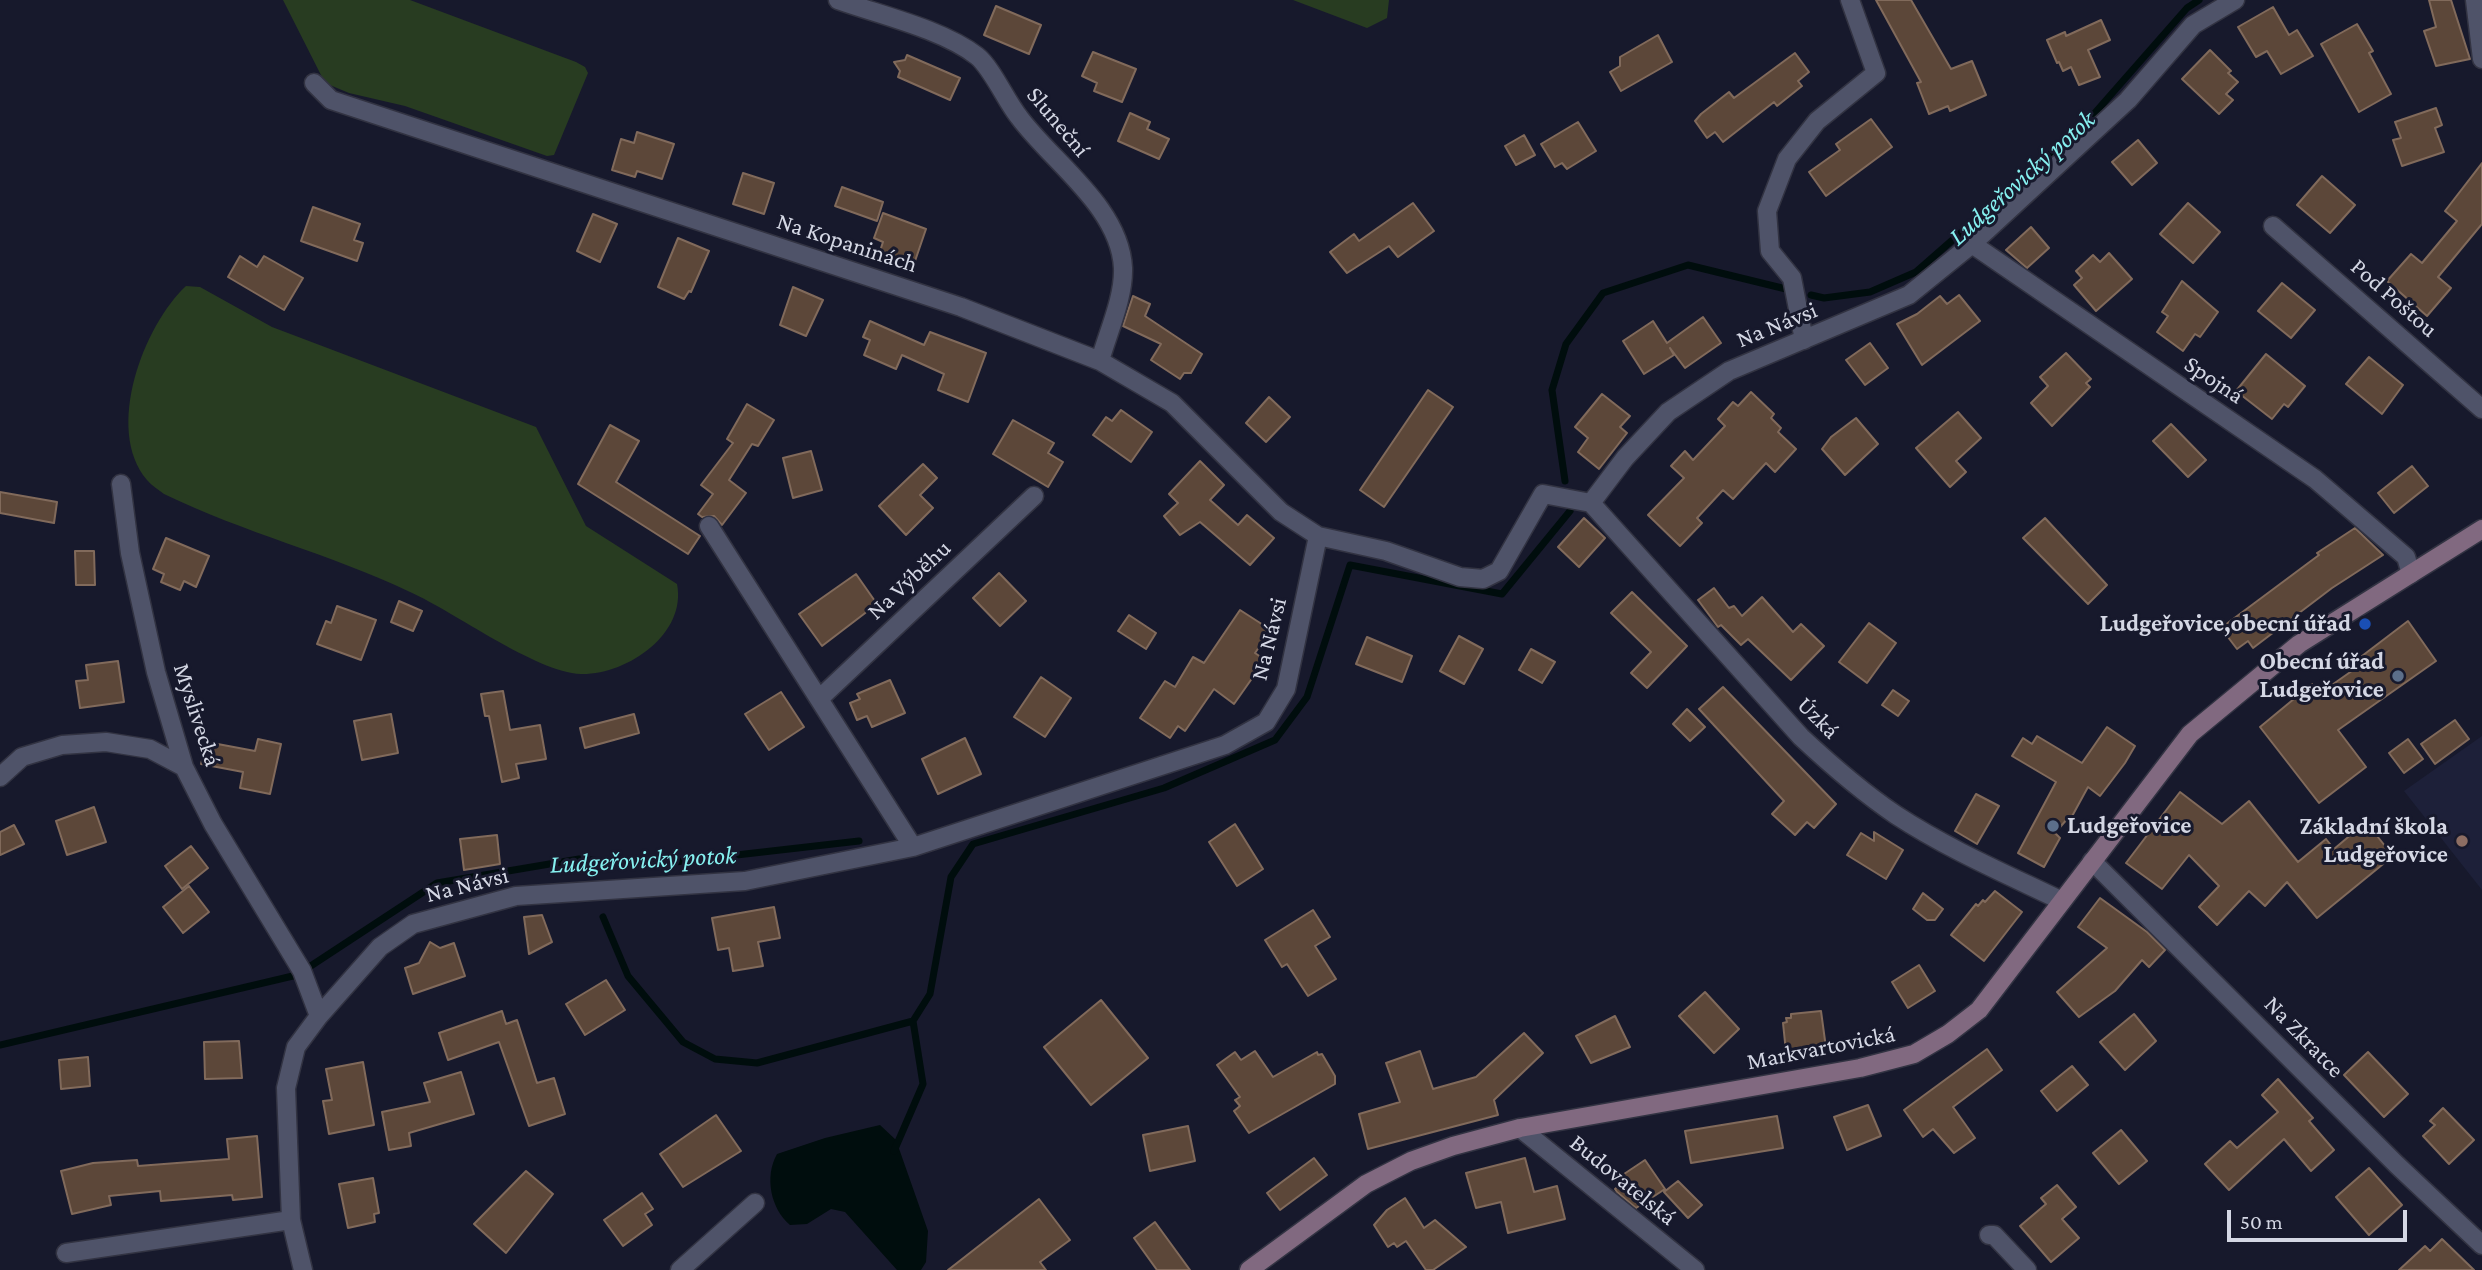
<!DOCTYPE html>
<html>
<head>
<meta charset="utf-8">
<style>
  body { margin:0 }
  #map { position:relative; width:2482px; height:1270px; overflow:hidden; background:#17192c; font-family:"Crimson Pro",serif }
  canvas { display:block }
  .scale { position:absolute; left:2227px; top:1210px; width:180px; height:32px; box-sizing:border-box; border:4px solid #d4d7e4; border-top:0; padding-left:9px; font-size:21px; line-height:24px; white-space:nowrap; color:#d4d7e4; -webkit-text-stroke:5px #17192c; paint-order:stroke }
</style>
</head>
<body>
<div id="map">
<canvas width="2482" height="1270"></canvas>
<div class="scale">50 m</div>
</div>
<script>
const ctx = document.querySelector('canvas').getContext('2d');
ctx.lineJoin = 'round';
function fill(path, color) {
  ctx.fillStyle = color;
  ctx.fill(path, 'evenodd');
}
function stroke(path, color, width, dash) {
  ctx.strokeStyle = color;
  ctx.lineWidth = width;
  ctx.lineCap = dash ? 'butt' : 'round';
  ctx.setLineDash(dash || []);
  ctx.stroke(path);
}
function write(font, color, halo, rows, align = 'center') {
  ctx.font = font + ' "Crimson Pro",serif';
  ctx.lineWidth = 6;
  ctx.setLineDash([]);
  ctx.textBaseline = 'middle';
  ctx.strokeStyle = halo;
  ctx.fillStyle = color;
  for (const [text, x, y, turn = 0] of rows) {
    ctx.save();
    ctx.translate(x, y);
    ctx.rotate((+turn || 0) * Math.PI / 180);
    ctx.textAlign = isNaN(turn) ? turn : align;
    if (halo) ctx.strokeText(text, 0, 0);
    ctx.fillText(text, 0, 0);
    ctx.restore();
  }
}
fill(new Path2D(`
  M2482 736V890L2404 791Z`), '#1d2039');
fill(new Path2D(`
  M283 0H410L576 62 585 67 588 73 554 155 547 156 405 106 349 93 325 83Z
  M1293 0H1389L1387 18 1367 28Z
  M186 286 200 287 272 327 536 427 586 526 677 584C687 634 627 675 581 674 535 672 455 612 410 592 331 554 244 533 164 494 159 490 152 486 147 480 104 429 144 325 186 286Z`), '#283c21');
fill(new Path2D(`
  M880 1125 896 1140 928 1231 926 1262 921 1270H897L845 1212 831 1209 807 1224 790 1225C771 1209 764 1177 777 1154L825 1138Z`), '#000d0d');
stroke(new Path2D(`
  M1811 295 1824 298 1870 292 1916 272 2086 123 2187 8 2199 0
  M1565 481 1552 390 1566 344 1603 293 1688 265 1786 289
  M603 917 628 976 683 1042 715 1059 757 1063 913 1021
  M0 1045 297 975 437 883 579 859 649 865 859 841
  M894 1151 923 1084 913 1021 930 994 951 877 973 844 1164 788 1275 740 1307 697 1350 565 1502 594 1570 511`), '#000d0d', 7);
const building = new Path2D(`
  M1876 0H1911L1951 69 1972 61 1986 95 1950 111 1948 106 1929 114 1917 83 1921 82Z
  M2429 0H2451L2470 59 2436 66 2424 31 2436 27Z
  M996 6 1041 25 1029 54 984 35Z
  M2273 7 2289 35 2297 30 2313 56 2281 74 2267 51 2256 57 2238 27Z
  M2101 20 2110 40 2088 50 2100 77 2079 85 2071 67 2063 71 2059 62 2057 63 2047 40 2065 32 2066 36Z
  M2357 24 2373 51 2369 53 2391 94 2359 112 2321 44Z
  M1658 35 1672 62 1621 91 1610 72 1620 66V57Z
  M2210 50 2231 71 2228 73 2238 82 2226 94 2233 100 2219 114 2182 79Z
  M1093 52 1136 69 1122 102 1094 91 1097 83 1082 76Z
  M1795 53 1809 72 1798 81 1802 86 1777 106 1774 102 1723 142 1715 132 1707 138 1695 121 1701 114 1729 92 1734 98Z
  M907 55 960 78 950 100 898 77 900 71 894 62 905 60Z
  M2436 108 2442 125 2435 128 2444 152 2402 166 2393 140 2401 138 2395 122Z
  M1130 113 1150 122 1147 129 1169 139 1159 159 1118 141Z
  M1871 119 1892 147 1826 196 1809 172 1840 150 1836 144Z
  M1578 122 1596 151 1567 169 1562 163 1555 167 1541 144Z
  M637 132 674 144 662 179 637 171 635 177 612 170 621 139 634 143Z
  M1524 135 1535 155 1516 165 1505 146Z
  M2138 140 2157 163 2132 185 2112 162Z
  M2482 163V224L2438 277 2451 288 2427 316 2387 281 2411 254 2422 263 2457 221 2445 211Z
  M743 173 774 183 764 214 733 204Z
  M2322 176 2355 205 2330 233 2297 205Z
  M842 187 883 202 877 221 835 206Z
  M1413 203 1434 231 1398 257 1389 246 1347 273 1330 252 1354 234 1359 241Z
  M2188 203 2220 232 2193 263 2160 234Z
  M313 207 360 224 354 240 363 243 357 261 301 241Z
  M883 213 926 229 914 264 880 251 883 242 874 238Z
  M593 214 617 224 600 262 577 251Z
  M2031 227 2049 248 2027 268 2006 250Z
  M678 238 709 251 691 292 689 291 684 299 658 287Z
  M2109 253 2132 279 2096 311 2074 285 2082 278 2076 271 2093 255 2100 262Z
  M240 256 257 267 264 256 303 278 284 310 228 277Z
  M2182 281 2218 312 2200 337 2195 334 2183 351 2157 332 2168 316 2162 312Z
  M2282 283 2315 310 2291 338 2258 311Z
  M793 287 823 300 806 336 780 325Z
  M1959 295 1980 321 1922 365 1897 324 1917 314 1940 296 1947 304Z
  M1133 296 1150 304 1145 316 1202 354 1191 373H1184L1180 379 1151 360 1161 344 1123 326Z
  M1703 317 1721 343 1685 368 1670 348 1674 355 1644 374 1623 341 1653 321 1667 343Z
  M870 321 924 345 930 332 986 353 968 402 938 390 944 374 902 355 896 369 864 355 870 340 863 337Z
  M1870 343 1888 368 1865 385 1846 360Z
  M2066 353 2091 379 2086 383 2090 387 2052 426 2031 403 2048 386 2040 377Z
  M2266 354 2305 386 2288 407 2284 404 2272 419 2236 391Z
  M2369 357 2403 385 2382 414 2346 384Z
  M1428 390 1453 407 1384 507 1360 490Z
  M1751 392 1774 414 1771 418 1781 428 1778 432 1796 449 1775 472 1766 463 1733 499 1723 490 1697 518 1702 523 1680 546 1648 515 1684 478 1671 466 1685 451 1693 460 1725 426 1718 419 1733 402 1738 406Z
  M1602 394 1630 416 1620 427 1627 433 1599 469 1578 452 1588 438 1575 427Z
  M1269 397 1290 417 1266 442 1246 423Z
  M747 404 774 420 758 446 752 444 729 480 746 493 722 525 714 516 702 517 698 514 713 494 701 485 733 443 727 439Z
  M1121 410 1152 432 1131 462 1093 435 1106 417 1112 421Z
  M1958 412 1981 438 1956 461 1966 472 1950 487 1916 448Z
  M1856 418 1878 444 1845 475 1822 449 1831 437Z
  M1013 420 1054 443 1048 453 1063 462 1048 487 993 454Z
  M2171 424 2206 460 2188 477 2153 441Z
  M610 425 639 441 616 482 700 536 688 554 578 484Z
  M811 451 822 490 793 498 783 458Z
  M1200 461 1224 485 1210 500 1238 525 1247 515 1274 538 1250 565 1200 522 1180 535 1164 516 1178 503 1169 494Z
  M923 464 937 478 920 495 933 508 906 535 879 506Z
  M2412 466 2428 486 2394 513 2378 493Z
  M0 492 57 502 54 523 0 513Z
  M1584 518 1605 538 1579 567 1558 547Z
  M2045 518 2107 585 2088 604 2023 538Z
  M2355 528 2383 555 2332 588 2253 648 2248 641 2237 649 2221 628 2319 555 2317 553Z
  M166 538 209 556 196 587 184 581 180 590 161 582 164 574 153 569Z
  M75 551H94L95 585H76Z
  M999 573 1026 601 1000 626 973 598Z
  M856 574 877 604 822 646 799 614Z
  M1714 588 1729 608 1734 606 1742 616 1762 597 1793 632 1801 624 1824 646 1791 680 1748 639 1741 645 1721 625 1718 627 1698 600Z
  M1632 592 1687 646 1647 688 1631 673 1651 652 1611 613Z
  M399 601 422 611 413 631 391 622Z
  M337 606 376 620 361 660 317 644 326 621 331 623Z
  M1240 610 1271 630 1255 653 1265 660 1234 704 1214 689 1185 731 1178 726 1170 738 1140 718 1165 681 1175 687 1193 657 1204 663Z
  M1129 615 1156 633 1146 649 1118 631Z
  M2408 621 2436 661 2338 730 2366 767 2319 803 2260 727 2312 684 2319 694 2366 661 2362 656Z
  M1869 623 1896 643 1867 683 1839 662Z
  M1459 636 1483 649 1464 684 1440 671Z
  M1367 637 1412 656 1402 682 1356 664Z
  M1531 649 1555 662 1542 683 1519 670Z
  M118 661 124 702 80 708 76 681 88 680 86 665Z
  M1041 677 1071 698 1045 737 1014 717Z
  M890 680 905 713 872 727 867 716 857 720 850 703 860 699 857 694Z
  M1723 687 1836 804 1814 828 1807 822 1795 835 1772 814 1784 801 1699 709Z
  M1893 690 1909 701 1898 716 1882 705Z
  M503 691 510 730 540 725 546 759 516 764 519 778 502 782 489 716H485L481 694Z
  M781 692 804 727 769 750 745 714Z
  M1687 709 1705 727 1690 741 1673 724Z
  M391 714 398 753 362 760 354 721Z
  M634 714 639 733 585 748 580 728Z
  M2455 720 2469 739 2435 764 2421 744Z
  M2107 727 2135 746 2125 763 2100 796 2088 787 2070 820 2068 818 2055 833 2060 838 2044 867 2018 853 2056 782 2012 756 2023 738 2032 744 2037 736 2082 763Z
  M965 738 981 774 938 794 922 759Z
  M258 739 281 744 270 794 240 788 243 772 201 764 207 742 255 751Z
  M2408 739 2423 759 2404 773 2389 753Z
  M2180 792 2222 824 2249 801 2298 862 2326 839 2334 849 2366 822 2393 856 2317 918 2287 882 2265 906 2249 891 2217 925 2199 907 2219 886 2189 855 2162 889 2126 863Z
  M1976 794 1999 806 1977 844 1955 831Z
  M94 807 106 842 67 855 56 821Z
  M1235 824 1263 869 1237 886 1209 842Z
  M14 825 24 844 0 855V832Z
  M1874 832 1903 850 1886 879 1847 855 1861 833 1874 841Z
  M497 835 500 864 464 870 460 839Z
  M191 846 208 868 182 889 165 866Z
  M189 886 209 912 183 933 163 907Z
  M1995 891 2022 912 1984 961 1951 935 1976 904 1978 906 1983 900 1985 902Z
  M1923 893 1943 909 1935 920H1927L1913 909Z
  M2100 898 2147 932 2165 950 2149 967 2142 960 2115 991 2079 1017 2057 992 2107 948 2078 927Z
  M774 907 780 938 758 942 763 966 733 971 729 948 718 950 712 918Z
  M1313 910 1330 937 1315 946 1336 979 1308 996 1287 964 1282 967 1265 940Z
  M542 915 552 942 529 954 524 917Z
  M430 942 440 948 454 943 465 976 413 994 405 968 419 963Z
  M1919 965 1935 991 1908 1008 1892 982Z
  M606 980 625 1010 585 1035 566 1004Z
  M1705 992 1739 1029 1714 1053 1679 1016Z
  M1101 1000 1148 1058 1091 1105 1044 1047Z
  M502 1011 506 1024 517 1020 537 1083 554 1078 565 1114 529 1126 499 1042 448 1060 439 1033Z
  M1821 1011 1826 1048 1786 1052 1783 1023 1787 1022 1786 1018H1791V1014Z
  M2134 1014 2156 1041 2125 1070 2100 1042Z
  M1615 1016 1630 1047 1591 1063 1576 1036Z
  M1524 1033 1543 1053 1494 1100 1498 1115 1368 1149 1359 1114 1400 1102 1386 1063 1420 1051 1433 1089 1476 1077Z
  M239 1041 242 1078 205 1079 204 1042Z
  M1987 1049 2002 1070 1953 1107 1975 1138 1954 1153 1933 1129 1923 1137 1904 1110Z
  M1255 1051 1273 1077 1317 1052 1318 1055 1322 1054 1335 1076V1084L1249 1133 1234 1111 1240 1106 1235 1100 1240 1097 1217 1065 1235 1052 1241 1060Z
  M2368 1052 2408 1094 2384 1117 2344 1075Z
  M88 1057 90 1086 61 1089 59 1060Z
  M363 1062 374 1125 329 1134 323 1101 332 1100 326 1069Z
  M2072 1066 2088 1085 2057 1111 2041 1091Z
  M461 1072 474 1114 409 1133 411 1146 389 1150 382 1112 430 1102 424 1083Z
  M2278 1079 2313 1118 2309 1121 2334 1150 2311 1171 2284 1139 2229 1190 2205 1164 2230 1141 2237 1148 2278 1112 2262 1095Z
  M1868 1105 1881 1136 1847 1150 1834 1117Z
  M2443 1108 2474 1140 2449 1164 2423 1136 2435 1125 2430 1121Z
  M716 1115 741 1151 683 1187 660 1154Z
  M1777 1116 1783 1148 1691 1163 1685 1131Z
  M1188 1126 1195 1161 1150 1171 1143 1135Z
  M2121 1130 2147 1161 2119 1184 2093 1153Z
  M257 1136 262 1197 233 1200 232 1195 161 1201 160 1191 109 1196 111 1205 72 1214 61 1171 93 1163 137 1160 138 1166 229 1159 227 1139Z
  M1314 1158 1327 1175 1280 1210 1267 1193Z
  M1525 1158 1534 1192 1557 1186 1565 1219 1508 1233 1501 1202 1476 1208 1466 1173Z
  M1645 1160 1665 1189 1636 1208 1617 1192 1615 1189 1620 1185 1615 1180Z
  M2369 1168 2402 1205 2369 1235 2336 1197Z
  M526 1171 553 1194 506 1253 474 1224Z
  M373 1178 379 1213 374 1214 375 1222 348 1228 339 1184Z
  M1678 1181 1702 1205 1688 1218 1664 1192Z
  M2057 1185 2076 1207 2062 1219 2079 1238 2051 1262 2020 1226 2046 1204 2041 1198Z
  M642 1193 653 1209 645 1214 652 1225 623 1246 604 1220Z
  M1405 1198 1424 1228 1435 1220 1466 1247 1433 1270H1426L1406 1241 1397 1247 1394 1243 1388 1247 1374 1225 1387 1210Z
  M1039 1199 1070 1240 1040 1262 1046 1270H948Z
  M1155 1222 1190 1270H1157L1134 1238Z
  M2442 1239 2474 1270H2399L2425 1246 2430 1251Z`);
fill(building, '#5c4739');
stroke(building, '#816a5b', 2);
const street = new Path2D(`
  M838 0C880 15 942 29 977 56 992 68 1006 101 1019 117 1052 162 1120 207 1123 268 1124 298 1108 332 1100 361
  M2475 0 2482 59
  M314 83 331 100 961 307 1100 361 1172 403 1281 512 1318 536 1386 551 1460 577 1483 579 1499 571 1543 494 1591 503 1625 458 1668 412 1729 371 1909 295 1972 244 2128 100 2193 25 2235 0
  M2273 226 2482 409
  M1972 244 2315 479 2406 557 2411 574
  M1804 340 1792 278 1770 251 1767 211 1787 159 1817 121 1876 73 1850 0
  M121 484 130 553 156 672 184 767 213 824 302 971 319 1016
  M1591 503 1801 737C1831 765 1862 792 1896 815 1948 849 2006 874 2062 901
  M709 526 913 847
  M819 699 1034 496
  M0 777 22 757 62 745 106 742 150 749 184 767
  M2092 861 2397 1165 2482 1245
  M1520 1128 1695 1270
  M1989 1235H1994L2027 1270
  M66 1253 291 1220
  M303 1270 291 1220 286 1088 296 1047 319 1016 380 947 413 924 516 896 745 881 913 847 1225 745 1266 722 1286 689 1318 536
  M680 1270 755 1203`);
const secondary = new Path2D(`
  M1249 1270 1366 1184 1411 1161 1453 1146 1520 1128 1860 1068 1914 1054 1948 1034 1979 1010 2190 734 2299 644 2482 529`);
stroke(street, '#323342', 21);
stroke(secondary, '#323342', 21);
stroke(street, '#4f5369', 18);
stroke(secondary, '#816980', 18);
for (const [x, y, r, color] of [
  [2365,624,7,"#1a4fb4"],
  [2398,676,7,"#5c6f8a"],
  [2053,826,7,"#5c6f8a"],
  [2462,841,7,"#8d6e63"]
]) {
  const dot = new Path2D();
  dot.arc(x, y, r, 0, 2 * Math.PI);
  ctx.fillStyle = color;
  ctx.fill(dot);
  stroke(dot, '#17192c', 2.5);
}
write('24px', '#d4d7e4', '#17192c', [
  ["Sluneční",1058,122,50],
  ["Na Kopaninách",847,243,18],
  ["Pod Poštou",2394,298,41],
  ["Na Návsi",1777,325,-22],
  ["Spojná",2214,380,34],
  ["Na Výběhu",909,580,-43],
  ["Na Návsi",1269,639,-76],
  ["Myslivecká",197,715,72],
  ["Úzká",1818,718,45],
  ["Na Návsi",467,885,-14],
  ["Na Zkratce",2304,1037,46],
  ["Markvartovická",1821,1048,-11],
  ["Budovatelská",1623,1180,39]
]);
write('bold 24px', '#d4d7e4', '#17192c', [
  ["Ludgeřovice,obecní úřad",2351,624],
  ["Obecní úřad",2384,662],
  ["Ludgeřovice",2384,690],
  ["Ludgeřovice",2067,826,"left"],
  ["Základní škola",2448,827],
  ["Ludgeřovice",2448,855]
], 'right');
write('italic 26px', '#86f1f0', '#17192c', [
  ["Ludgeřovický potok",2022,178,-42],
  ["Ludgeřovický potok",643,860,-3]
]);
</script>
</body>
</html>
